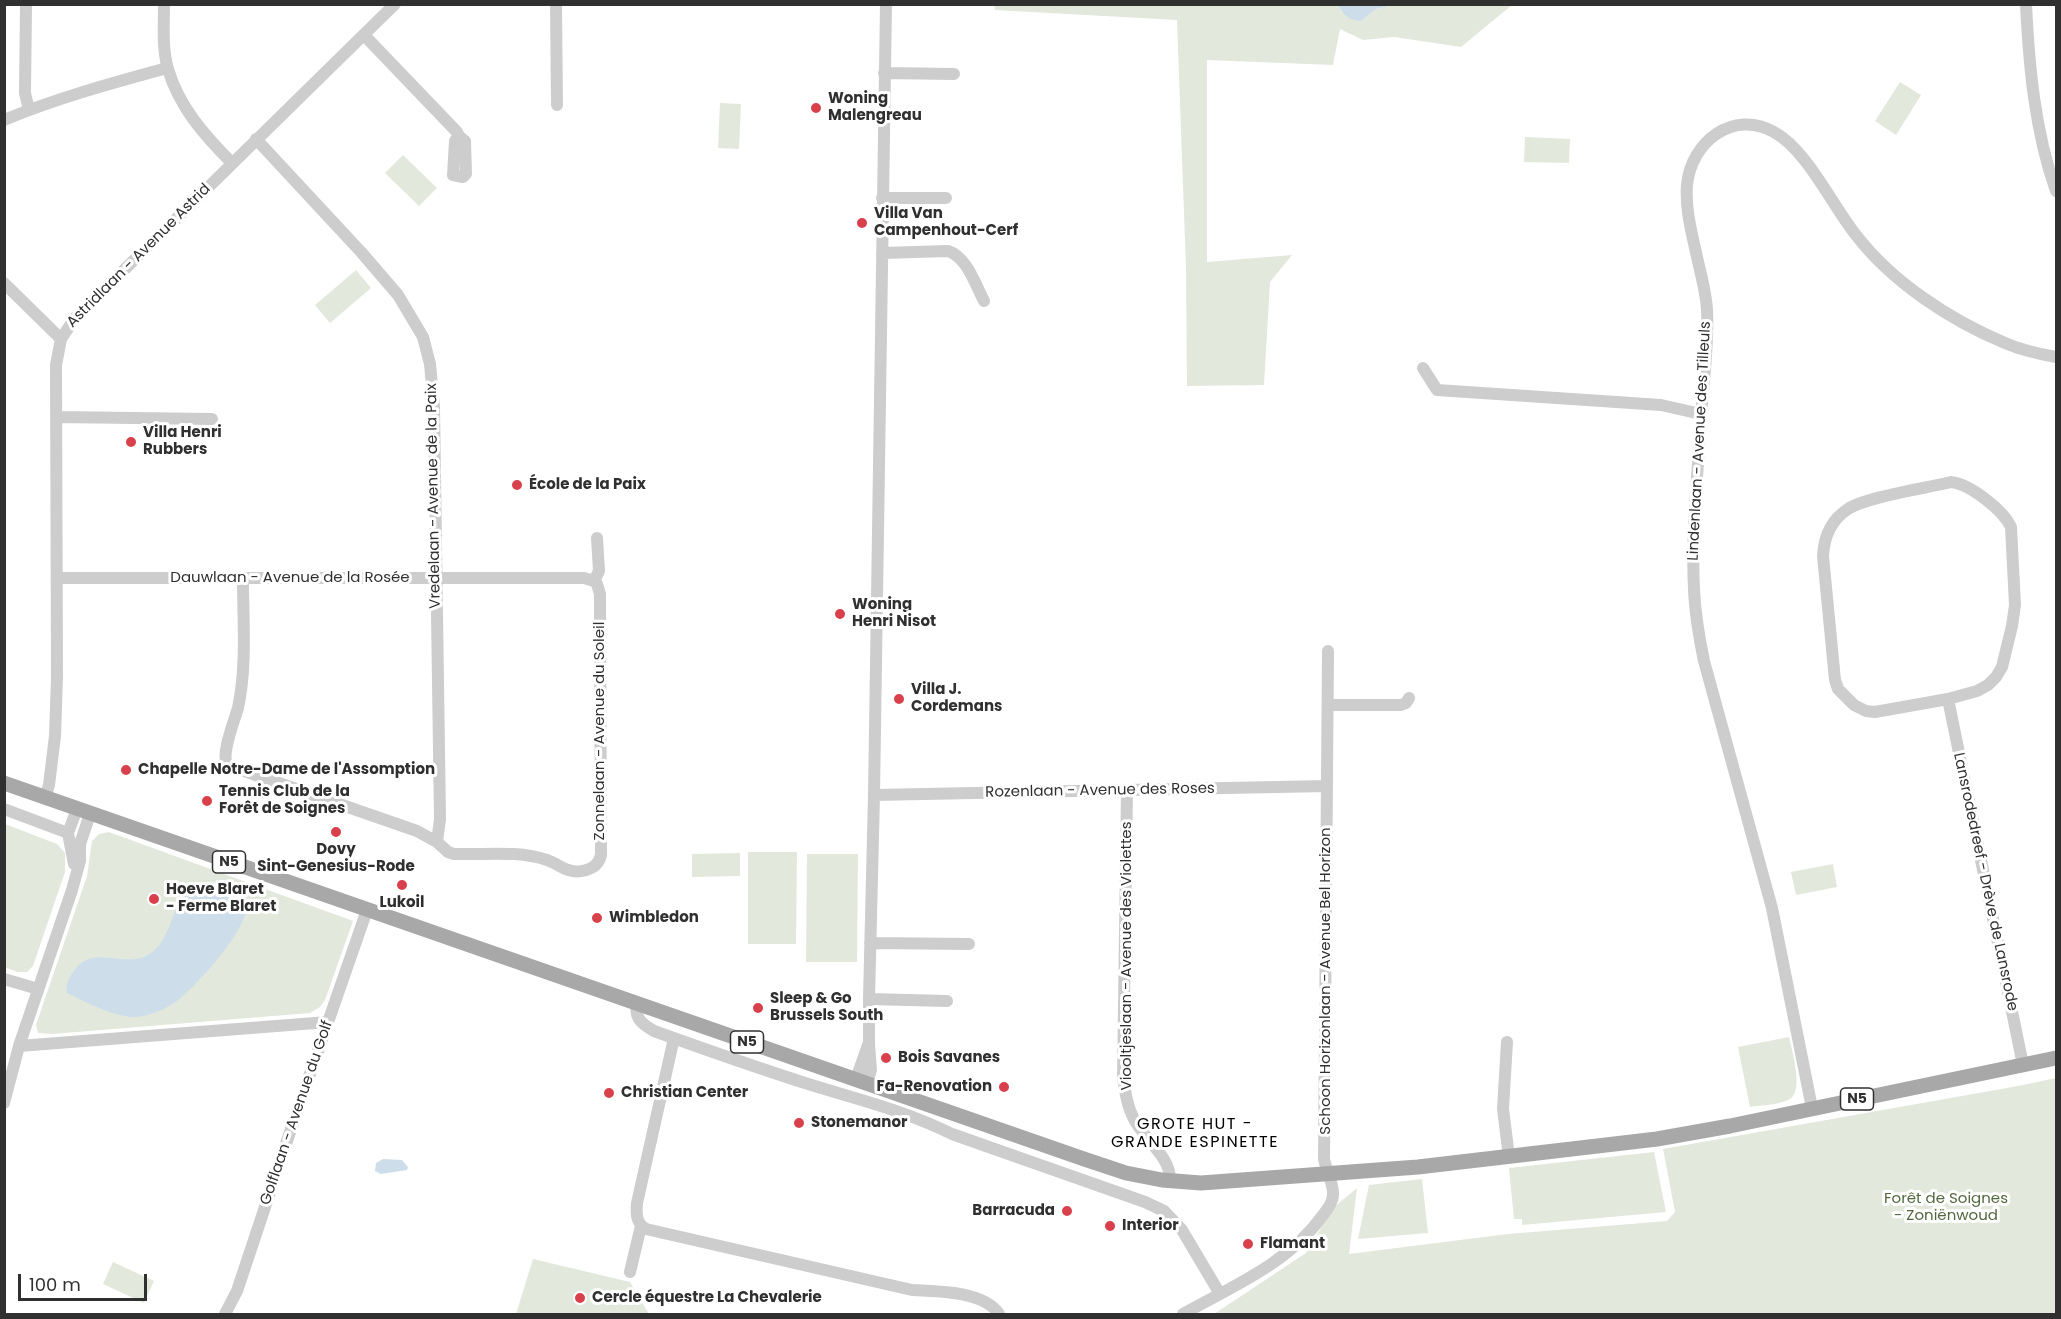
<!DOCTYPE html>
<html>
<head>
<meta charset="utf-8">
<style>
  body { margin:0 }
  #map { position:relative; width:2061px; height:1319px; overflow:hidden; background:#fff; font-family:Poppins,sans-serif }
  canvas { display:block }
  .frame { position:absolute; inset:0; border:6px solid #303030; pointer-events:none }
  .scale { position:absolute; left:18px; top:1274px; width:129px; height:27px; box-sizing:border-box; border:3px solid #303030; border-top:0; padding-left:8px; font-size:18px; line-height:21px; white-space:nowrap; color:#303030; -webkit-text-stroke:4px #fff; paint-order:stroke }
</style>
</head>
<body>
<div id="map">
<canvas width="2061" height="1319"></canvas>
<div class="frame"></div>
<div class="scale">100 m</div>
</div>
<script>
const ctx = document.querySelector('canvas').getContext('2d');
ctx.lineJoin = 'round';
function fill(path, color) {
  ctx.fillStyle = color;
  ctx.fill(path, 'evenodd');
}
function stroke(path, color, width, dash) {
  ctx.strokeStyle = color;
  ctx.lineWidth = width;
  ctx.lineCap = dash ? 'butt' : 'round';
  ctx.setLineDash(dash || []);
  ctx.stroke(path);
}
function write(font, color, halo, rows, align = 'center') {
  ctx.font = font + ' Poppins,sans-serif';
  ctx.lineWidth = 6;
  ctx.setLineDash([]);
  ctx.textBaseline = 'middle';
  ctx.strokeStyle = halo;
  ctx.fillStyle = color;
  for (const [text, x, y, turn = 0] of rows) {
    ctx.save();
    ctx.translate(x, y);
    ctx.rotate((+turn || 0) * Math.PI / 180);
    ctx.textAlign = isNaN(turn) ? turn : align;
    if (halo) ctx.strokeText(text, 0, 0);
    ctx.fillText(text, 0, 0);
    ctx.restore();
  }
}
fill(new Path2D(`
  M1338 4 1342 12 1361 21 1376 9 1393 5H1512L1461 47 1394 37 1363 40 1340 29 1333 65 1207 60V262L1292 255 1270 282 1264 385 1187 386 1186 268 1177 20 995 10 994 5Z
  M1900 82 1921 95 1896 135 1875 121Z
  M720 103 741 104 739 149 718 148Z
  M1525 137 1570 139 1569 163 1524 162Z
  M403 155 437 188 419 206 385 173Z
  M356 270 371 288 330 323 315 305Z
  M5 824 57 844 65 853V872L33 966 27 972H17L5 967Z
  M109 832 353 921 325 1000 320 1007 310 1013 52 1034 38 1033 36 1025 87 876 92 841 99 834Z
  M748 852H797L796 944H748Z
  M740 853V876L692 877V854Z
  M807 854H858L857 962H806Z
  M1833 864 1837 887 1796 895 1791 872Z
  M1789 1037C1792 1051 1805 1094 1788 1100 1777 1105 1762 1105 1750 1107L1738 1047Z
  M2056 1078V1314H1214L1306 1253 1333 1208 1357 1188 1349 1254 1508 1234 1667 1221 1675 1212 1663 1149 2018 1086Z
  M1654 1152 1666 1212 1522 1225V1219H1514L1509 1168Z
  M1422 1179 1428 1233 1358 1239 1369 1185Z
  M533 1259 630 1282 649 1314H516Z
  M113 1262 154 1281 144 1303 103 1284Z`), '#e3e8dc');
fill(new Path2D(`
  M1338 5H1393L1376 9 1361 21C1349 20 1344 16 1338 5Z
  M202 889 233 896 246 908C245 932 201 980 182 997 170 1007 152 1016 136 1017 116 1018 85 1002 67 993 65 984 69 979 73 972 92 943 121 968 146 956 172 944 170 904 189 893 193 890 198 890 202 889Z
  M383 1159 402 1160 408 1167 407 1170 381 1174 375 1171 376 1163Z`), '#cddeea');
stroke(new Path2D(`
  M26 4 25 93 29 110
  M164 4C164 25 162 49 168 69 179 107 205 136 232 163
  M556 4 557 105
  M2026 4C2029 67 2035 132 2056 191
  M364 35 457 132 459 136 455 141 453 175 463 177 466 174 465 141 459 136
  M884 73 954 74
  M4 120C57 98 112 83 167 68
  M256 139 361 252 398 295 423 337 430 364 434 407 440 819 437 842
  M882 198H946
  M882 253 948 251C967 257 975 284 984 301
  M4 283 61 339
  M1423 368 1437 390 1661 405 1701 414
  M57 417 212 419
  M1951 482C1970 484 2003 510 2011 527L2015 605 2012 626 2002 667 1996 677 1988 685 1977 691 1948 699 1875 712 1866 711 1854 705 1838 689 1835 680 1823 556C1824 536 1831 520 1848 509 1866 497 1927 488 1951 482Z
  M57 578H584L594 581
  M243 579C243 621 247 666 238 708 234 722 221 753 227 765L417 831 437 842 448 852 454 854C485 855 517 850 547 860 559 864 568 874 582 871 592 869 599 865 601 855L600 594 597 584 594 581 599 571 597 538
  M1948 699 2023 1065
  M1329 705H1401L1406 703 1409 698
  M1127 790 1123 1077C1125 1091 1127 1106 1134 1119 1144 1139 1171 1157 1170 1180
  M874 795 1327 786
  M45 798 49 785 55 736 57 677 56 365 61 339 75 318 395 4
  M4 809 68 833
  M74 864 68 833 77 809
  M870 943 969 944
  M4 979 38 989
  M869 999 947 1001
  M637 1004C634 1018 642 1024 654 1031 704 1049 755 1067 805 1083 856 1099 904 1110 952 1134L1145 1202 1164 1211 1182 1230 1220 1294
  M674 1038 637 1203C636 1214 636 1223 646 1229L912 1290C936 1291 984 1291 999 1314
  M1507 1042 1503 1109 1509 1157
  M19 1046 328 1022
  M856 1079 868 1045
  M867 1083 871 1070 869 1044V999L874 795 886 4
  M4 1103 19 1046 72 890 80 861V844L90 814
  M1812 1108 1772 908 1704 661C1699 637 1695 613 1694 589 1691 532 1698 474 1701 417 1703 382 1709 346 1707 310 1706 292 1701 275 1697 257 1692 234 1685 209 1687 185 1691 142 1733 109 1774 132 1807 150 1832 205 1856 235 1892 282 1950 320 2005 343 2021 350 2039 354 2056 357
  M630 1272 641 1226
  M225 1314 237 1291 295 1117 367 910
  M1183 1314C1233 1286 1289 1263 1323 1215 1327 1210 1333 1202 1333 1195 1334 1184 1326 1170 1324 1159L1328 651`), '#cdcdcd', 12);
stroke(new Path2D(`
  M4 783 1084 1159 1126 1173 1162 1180 1201 1183 1418 1167 1657 1139 1730 1126 2056 1058`), '#a8a8a8', 15);
for (const [x, y, r, color] of [
  [816,108,6,"#d8414c"],
  [862,223,6,"#d8414c"],
  [131,442,6,"#d8414c"],
  [517,485,6,"#d8414c"],
  [840,614,6,"#d8414c"],
  [899,699,6,"#d8414c"],
  [126,770,6,"#d8414c"],
  [207,801,6,"#d8414c"],
  [336,832,6,"#d8414c"],
  [402,885,6,"#d8414c"],
  [154,899,6,"#d8414c"],
  [597,918,6,"#d8414c"],
  [758,1008,6,"#d8414c"],
  [886,1058,6,"#d8414c"],
  [1004,1087,6,"#d8414c"],
  [609,1093,6,"#d8414c"],
  [799,1123,6,"#d8414c"],
  [1067,1211,6,"#d8414c"],
  [1110,1226,6,"#d8414c"],
  [1248,1244,6,"#d8414c"],
  [580,1298,6,"#d8414c"]
]) {
  const dot = new Path2D();
  dot.arc(x, y, r, 0, 2 * Math.PI);
  ctx.fillStyle = color;
  ctx.fill(dot);
  stroke(dot, '#fff', 2);
}
for (const [x, y, w] of [
  [229,862,33],
  [747,1042,33],
  [1857,1099,33]
]) {
  const box = new Path2D();
  box.roundRect(x - w / 2, y - 11, w, 22, 4.5);
  ctx.fillStyle = '#fff';
  ctx.fill(box);
  stroke(box, '#303030', 1.5);
}
write('bold 14px', '#303030', null, [
  ["N5",229,862],
  ["N5",747,1042],
  ["N5",1857,1099]
]);
write('bold 15px', '#303030', '#fff', [
  ["Woning",828,99],
  ["Malengreau",828,116],
  ["Villa Van",874,214],
  ["Campenhout-Cerf",874,231],
  ["Villa Henri",143,433],
  ["Rubbers",143,450],
  ["École de la Paix",529,485],
  ["Woning",852,605],
  ["Henri Nisot",852,622],
  ["Villa J.",911,690],
  ["Cordemans",911,707],
  ["Chapelle Notre-Dame de l'Assomption",138,770],
  ["Tennis Club de la",219,792],
  ["Forêt de Soignes",219,809],
  ["Dovy",336,850,"center"],
  ["Sint-Genesius-Rode",336,867,"center"],
  ["Hoeve Blaret",166,890],
  ["- Ferme Blaret",166,907],
  ["Lukoil",402,903,"center"],
  ["Wimbledon",609,918],
  ["Sleep & Go",770,999],
  ["Brussels South",770,1016],
  ["Bois Savanes",898,1058],
  ["Fa-Renovation",992,1087,"right"],
  ["Christian Center",621,1093],
  ["Stonemanor",811,1123],
  ["Barracuda",1055,1211,"right"],
  ["Interior",1122,1226],
  ["Flamant",1260,1244],
  ["Cercle équestre La Chevalerie",592,1298]
], 'left');
write('15px', '#303030', '#fff', [
  ["Astridlaan - Avenue Astrid",139,256,-45],
  ["Lindenlaan - Avenue des Tilleuls",1700,441,-87],
  ["Vredelaan - Avenue de la Paix",434,496,-91],
  ["Dauwlaan - Avenue de la Rosée",290,578],
  ["Zonnelaan - Avenue du Soleil",600,731,-90],
  ["Rozenlaan - Avenue des Roses",1100,791,-1],
  ["Lansrodedreef - Drève de Lansrode",1985,882,78],
  ["Viooltjeslaan - Avenue des Violettes",1127,956,-90],
  ["Schoon Horizonlaan - Avenue Bel Horizon",1326,981,-90],
  ["Golflaan - Avenue du Golf",297,1113,-71]
]);
write('15px', '#536840', '#fff', [
  ["Forêt de Soignes",1946,1199],
  ["- Zoniënwoud",1946,1216]
]);
ctx.letterSpacing = '1.5px';
write('16px', '#000', '#fff', [
  ["GROTE HUT -",1195,1125],
  ["GRANDE ESPINETTE",1195,1143]
]);
ctx.letterSpacing = '0px';
</script>
</body>
</html>
